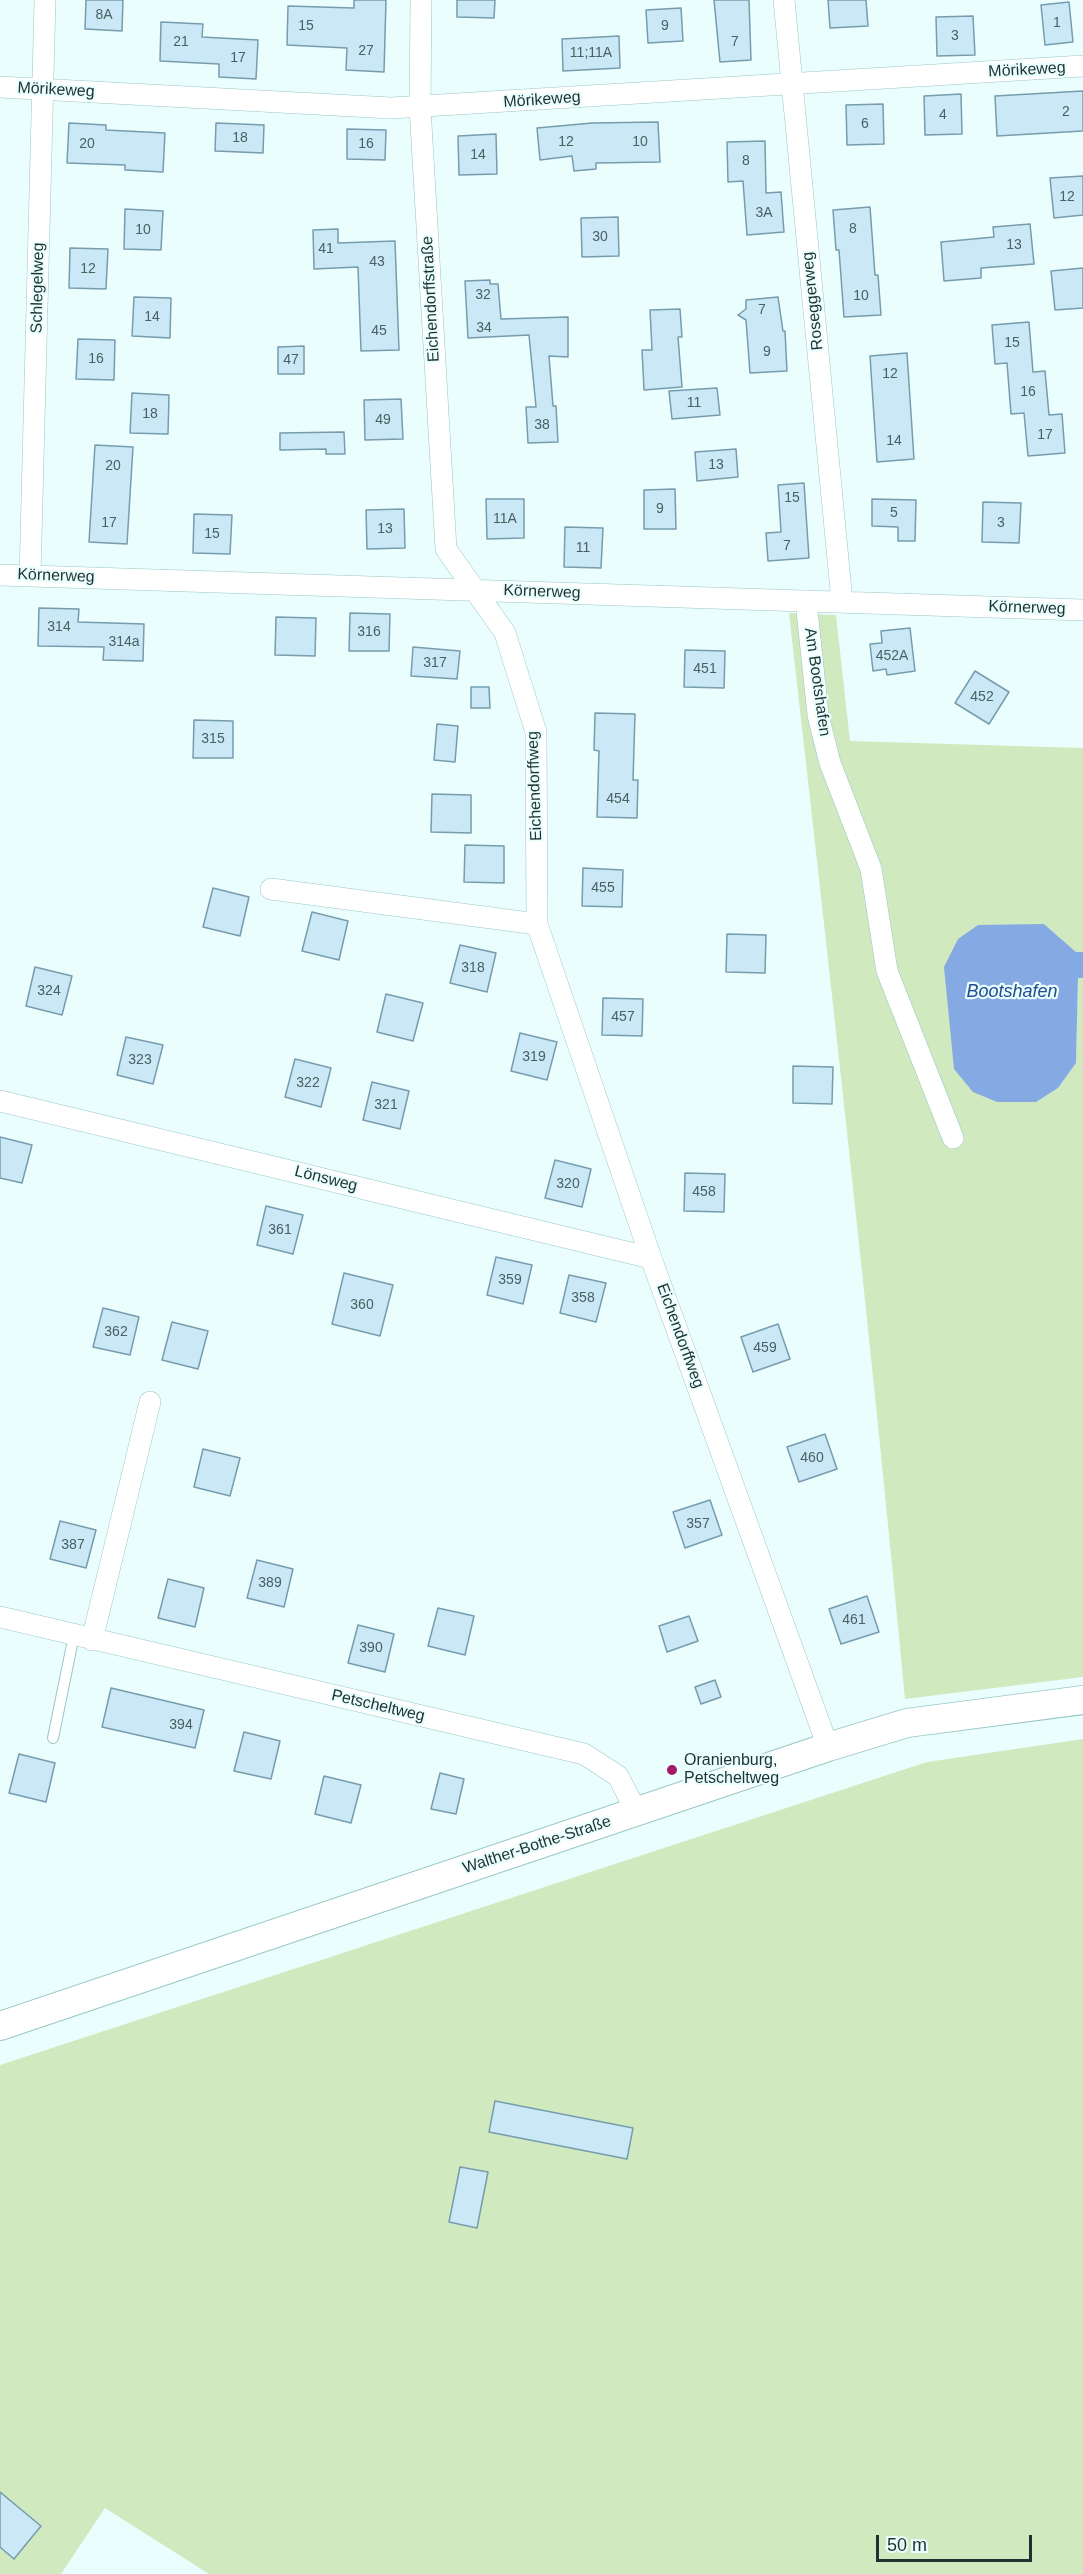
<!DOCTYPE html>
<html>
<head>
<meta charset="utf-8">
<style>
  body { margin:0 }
  #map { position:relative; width:1083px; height:2574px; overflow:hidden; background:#ebfefe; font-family:Helvetica,sans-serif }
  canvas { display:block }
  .scale { position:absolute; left:876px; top:2535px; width:156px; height:27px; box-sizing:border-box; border:3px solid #1f3232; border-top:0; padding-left:8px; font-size:18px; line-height:21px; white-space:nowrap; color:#1f3232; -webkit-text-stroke:4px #ebfefe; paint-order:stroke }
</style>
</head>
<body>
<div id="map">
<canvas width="1083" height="2574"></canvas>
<div class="scale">50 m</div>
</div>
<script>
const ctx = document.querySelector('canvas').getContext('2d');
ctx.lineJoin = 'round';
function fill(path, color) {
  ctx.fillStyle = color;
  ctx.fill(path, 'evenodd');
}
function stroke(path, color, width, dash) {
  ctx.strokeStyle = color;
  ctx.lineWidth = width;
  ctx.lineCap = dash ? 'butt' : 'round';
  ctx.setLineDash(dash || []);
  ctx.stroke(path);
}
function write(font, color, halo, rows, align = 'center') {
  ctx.font = font + ' Helvetica,sans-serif';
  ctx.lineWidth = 4.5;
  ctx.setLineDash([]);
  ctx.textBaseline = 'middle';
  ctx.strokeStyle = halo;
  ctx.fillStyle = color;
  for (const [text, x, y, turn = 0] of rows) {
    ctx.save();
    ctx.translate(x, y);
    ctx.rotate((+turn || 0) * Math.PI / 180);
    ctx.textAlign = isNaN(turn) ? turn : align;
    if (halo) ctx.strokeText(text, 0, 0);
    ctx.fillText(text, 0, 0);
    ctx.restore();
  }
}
fill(new Path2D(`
  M789 613 836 615 850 741 1083 748V952H1076L1044 924 1036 1102 1058 1088 1076 1063 1078 978H1083V1677L905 1699C871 1337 830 975 789 613Z
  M1083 1739V2574H209L105 2508 61 2574H0V2065L927 1762Z`), '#d0e9bf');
fill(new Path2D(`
  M1044 924 1076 952H1083V978H1078L1076 1063 1058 1088 1036 1102H997L973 1092 954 1069 944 967 958 939 978 925Z`), '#85aae3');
const building = new Path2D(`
  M86 0H123L122 31 85 29Z
  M354 0H386L384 72 346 70 347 48 287 45 288 6 354 8Z
  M457 0H495L494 18 457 17Z
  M714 0H749L751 60 720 62Z
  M828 0H866L868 26 830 28Z
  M1069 2 1073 42 1045 45 1041 5Z
  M681 8 683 41 648 43 646 10Z
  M973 16 975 55 937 56 936 17Z
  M161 22 203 24 202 37 258 40 256 79 219 77V64L160 61Z
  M619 36 620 68 563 71 562 39Z
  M1083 91V131L997 136 995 96Z
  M961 94 962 134 925 135 924 96Z
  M883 104 884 144 847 145 846 105Z
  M658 122 660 162 596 163V169L574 171 572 156 540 160 537 128 592 123Z
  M69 123 106 125V130L165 133 163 172 125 170V165L67 163Z
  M216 123 264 125 263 153 215 151Z
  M347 129 386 130 385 160 347 159Z
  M496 134 497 174 459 175 458 136Z
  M765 141 766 193 781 192 784 232 747 235 743 181 728 182 727 142Z
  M1083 176V215L1054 218 1050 178Z
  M870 207 875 275H878L881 315 844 317 839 250H836L833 210Z
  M125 209 163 211 161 250 124 249Z
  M618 217 619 256 582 257 581 218Z
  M1030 224 1034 264 981 268V278L944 281 941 242 994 237 993 227Z
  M338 229V243L395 241 399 350 361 351 358 267 314 269 313 230Z
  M70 248 108 249 106 289 69 288Z
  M1083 268V308L1055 310 1051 271Z
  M490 280V284H498L501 319 568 317V357L549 356 553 406H556L558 442 528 443 526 407H536L529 335 468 338 465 281Z
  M134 297 171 298 170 338 132 336Z
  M778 297 783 331H785L787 371 750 373 746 320 738 315 746 309V300Z
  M680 309 682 337H678L682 387 644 390 642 350H652L650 310Z
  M1029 322 1033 372 1045 371 1049 415 1062 414 1065 453 1028 456 1024 413 1011 414 1007 363 995 364 992 325Z
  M78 339 115 340 114 380 76 379Z
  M304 346V374H278V347Z
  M907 353 914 459 877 462 870 356Z
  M717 388 720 415 672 419 669 391Z
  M132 393 169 395 168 434 130 433Z
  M401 399 403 439 365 440 364 400Z
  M344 432 345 454H326V449L280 450V433Z
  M95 445 133 447 127 544 89 542Z
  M736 449 738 477 697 481 695 452Z
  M804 483 809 558 768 561 766 533 781 532 778 485Z
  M675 489 676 529H644V490Z
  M486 499H524V538L487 539Z
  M872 499 916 500 915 541H898V527L872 526Z
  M983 502 1021 503 1019 543 982 542Z
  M404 509 405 548 367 549 366 510Z
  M194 514 232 515 230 554 193 553Z
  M565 527 603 528 601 568 564 567Z
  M39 608 79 609 78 622 144 624 143 661 103 660 104 647 38 646Z
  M350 613 390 614 389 651H349Z
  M276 617 316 618 315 656 275 655Z
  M910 628 915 671 887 675 886 669 873 671 870 644 882 643 881 631Z
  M413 647 460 651 457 679 411 676Z
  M685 650 725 651 724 688 684 687Z
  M975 671 1009 692 989 724 955 703Z
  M471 687H489L490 708H471Z
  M595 713 635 714 633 780H638L637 818 597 817 599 751 594 750Z
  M194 720 233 721V758H193Z
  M437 724 458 726 455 762 434 760Z
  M432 794 471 795V833L431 832Z
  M465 845 504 846V883L464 882Z
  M583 868 623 870 622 907 582 906Z
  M213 888 249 897 240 936 203 927Z
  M312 912 348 921 339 960 302 951Z
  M727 934 766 935 765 973 726 972Z
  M460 945 496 953 487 992 450 983Z
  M35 967 72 976 62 1015 26 1006Z
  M386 994 423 1003 413 1041 377 1032Z
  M603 998 643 999 642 1036 602 1035Z
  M520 1033 557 1042 547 1080 511 1071Z
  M126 1037 163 1045 153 1084 117 1075Z
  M295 1059 331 1068 321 1107 285 1097Z
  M793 1066 833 1067 832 1104 793 1103Z
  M372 1082 409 1091 400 1129 363 1120Z
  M0 1137 32 1145 22 1183 0 1178Z
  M555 1160 591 1169 582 1207 545 1198Z
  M685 1173 725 1174 724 1212 684 1211Z
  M266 1206 303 1215 293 1254 257 1245Z
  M496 1257 532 1265 523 1304 487 1295Z
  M344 1273 393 1285 380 1336 332 1324Z
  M569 1275 606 1283 596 1322 560 1313Z
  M103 1308 139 1317 130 1355 93 1347Z
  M172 1322 208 1331 198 1369 162 1360Z
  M778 1324 790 1359 753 1372 741 1337Z
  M825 1434 837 1469 799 1482 787 1447Z
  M203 1449 240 1458 230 1496 194 1487Z
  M710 1500 722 1535 685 1548 673 1512Z
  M60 1521 96 1530 86 1568 50 1559Z
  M257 1560 293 1569 284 1607 247 1598Z
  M168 1579 204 1588 195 1627 158 1618Z
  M867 1596 879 1632 841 1644 829 1609Z
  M438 1608 474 1616 465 1655 428 1646Z
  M689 1616 698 1641 667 1652 659 1626Z
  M358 1625 394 1634 385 1672 348 1663Z
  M715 1680 721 1697 701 1704 695 1687Z
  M111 1688 204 1710 195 1748 102 1727Z
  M244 1732 280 1741 271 1779 234 1771Z
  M19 1754 55 1763 46 1802 9 1793Z
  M440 1773 464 1779 456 1814 431 1809Z
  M324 1776 361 1785 351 1823 315 1814Z
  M495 2101 633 2128 627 2159 489 2132Z
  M460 2167 488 2172 477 2228 449 2222Z
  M0 2492 41 2526 14 2559 0 2547Z`);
fill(building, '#cae8f6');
stroke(building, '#769cad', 1.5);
const lane = new Path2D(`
  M53 1738 74 1635`);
const street = new Path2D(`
  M421 0 420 107 446 549 505 633 536 732 537 924 651 1258 828 1747
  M784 0 842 601
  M0 87 391 108 1083 66
  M0 575 1083 610
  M30 576 45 0
  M806 601 818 715 830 763 871 869 887 971 953 1138
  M271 889 537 924
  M0 1101 651 1258
  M0 1617 584 1754 618 1776 637 1813
  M92 1640 150 1402`);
const secondary = new Path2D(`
  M0 2026 828 1747 907 1723 1083 1700`);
stroke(lane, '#98c7c7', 12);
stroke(street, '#98c7c7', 22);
stroke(secondary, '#98c7c7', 30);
stroke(lane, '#fff', 10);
stroke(street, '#fff', 21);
stroke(secondary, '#fff', 28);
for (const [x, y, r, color] of [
  [672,1770,6,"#a31b65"]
]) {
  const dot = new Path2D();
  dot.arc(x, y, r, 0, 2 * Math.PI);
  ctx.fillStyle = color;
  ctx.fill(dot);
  stroke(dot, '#ebfefe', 2);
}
write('14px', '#4a6063', null, [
  ["8A",104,15],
  ["1",1057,23],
  ["15",306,26],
  ["9",665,26],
  ["3",955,36],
  ["21",181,42],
  ["7",735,42],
  ["27",366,51],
  ["11;11A",591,53],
  ["17",238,58],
  ["2",1066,112],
  ["4",943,115],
  ["6",865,124],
  ["18",240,138],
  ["12",566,142],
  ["10",640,142],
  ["20",87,144],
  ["16",366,144],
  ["14",478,155],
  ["8",746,161],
  ["12",1067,197],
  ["3A",764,213],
  ["8",853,229],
  ["10",143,230],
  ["30",600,237],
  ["13",1014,245],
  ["41",326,249],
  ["43",377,262],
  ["12",88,269],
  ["32",483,295],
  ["10",861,296],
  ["7",762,310],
  ["14",152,317],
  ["34",484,328],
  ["45",379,331],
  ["15",1012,343],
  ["9",767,352],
  ["16",96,359],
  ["47",291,360],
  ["12",890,374],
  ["16",1028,392],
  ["11",694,403],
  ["18",150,414],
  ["49",383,420],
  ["38",542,425],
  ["17",1045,435],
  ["14",894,441],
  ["13",716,465],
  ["20",113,466],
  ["15",792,498],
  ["9",660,509],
  ["5",894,513],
  ["11A",505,519],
  ["17",109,523],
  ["3",1001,523],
  ["13",385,529],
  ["15",212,534],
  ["7",787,546],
  ["11",583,548],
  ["314",59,627],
  ["316",369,632],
  ["314a",124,642],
  ["452A",892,656],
  ["317",435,663],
  ["451",705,669],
  ["452",982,697],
  ["315",213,739],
  ["454",618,799],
  ["455",603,888],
  ["318",473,968],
  ["324",49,991],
  ["457",623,1017],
  ["319",534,1057],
  ["323",140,1060],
  ["322",308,1083],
  ["321",386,1105],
  ["320",568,1184],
  ["458",704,1192],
  ["361",280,1230],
  ["359",510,1280],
  ["358",583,1298],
  ["360",362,1305],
  ["362",116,1332],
  ["459",765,1348],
  ["460",812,1458],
  ["357",698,1524],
  ["387",73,1545],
  ["389",270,1583],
  ["461",854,1620],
  ["390",371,1648],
  ["394",181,1725]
]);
write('16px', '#1f3232', '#ebfefe', [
  ["Mörikeweg",1027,70,-3],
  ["Mörikeweg",56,90,3],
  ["Mörikeweg",542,100,-4],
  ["Schlegelweg",38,288,-89],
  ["Eichendorffstraße",431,299,-93],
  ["Roseggerweg",813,301,-96],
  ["Körnerweg",56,576,2],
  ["Körnerweg",542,592,2],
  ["Körnerweg",1027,608,2],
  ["Am Bootshafen",817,682,82],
  ["Eichendorffweg",535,786,-92],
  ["Lönsweg",326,1179,14],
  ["Eichendorffweg",680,1336,70],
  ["Petscheltweg",378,1706,13],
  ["Walther-Bothe-Straße",537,1845,-18]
]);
write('16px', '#1f3232', '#ebfefe', [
  ["Oranienburg,",684,1761],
  ["Petscheltweg",684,1779]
], 'left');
write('italic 18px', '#204d91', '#ebfefe', [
  ["Bootshafen",1012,992]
]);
</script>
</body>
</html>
